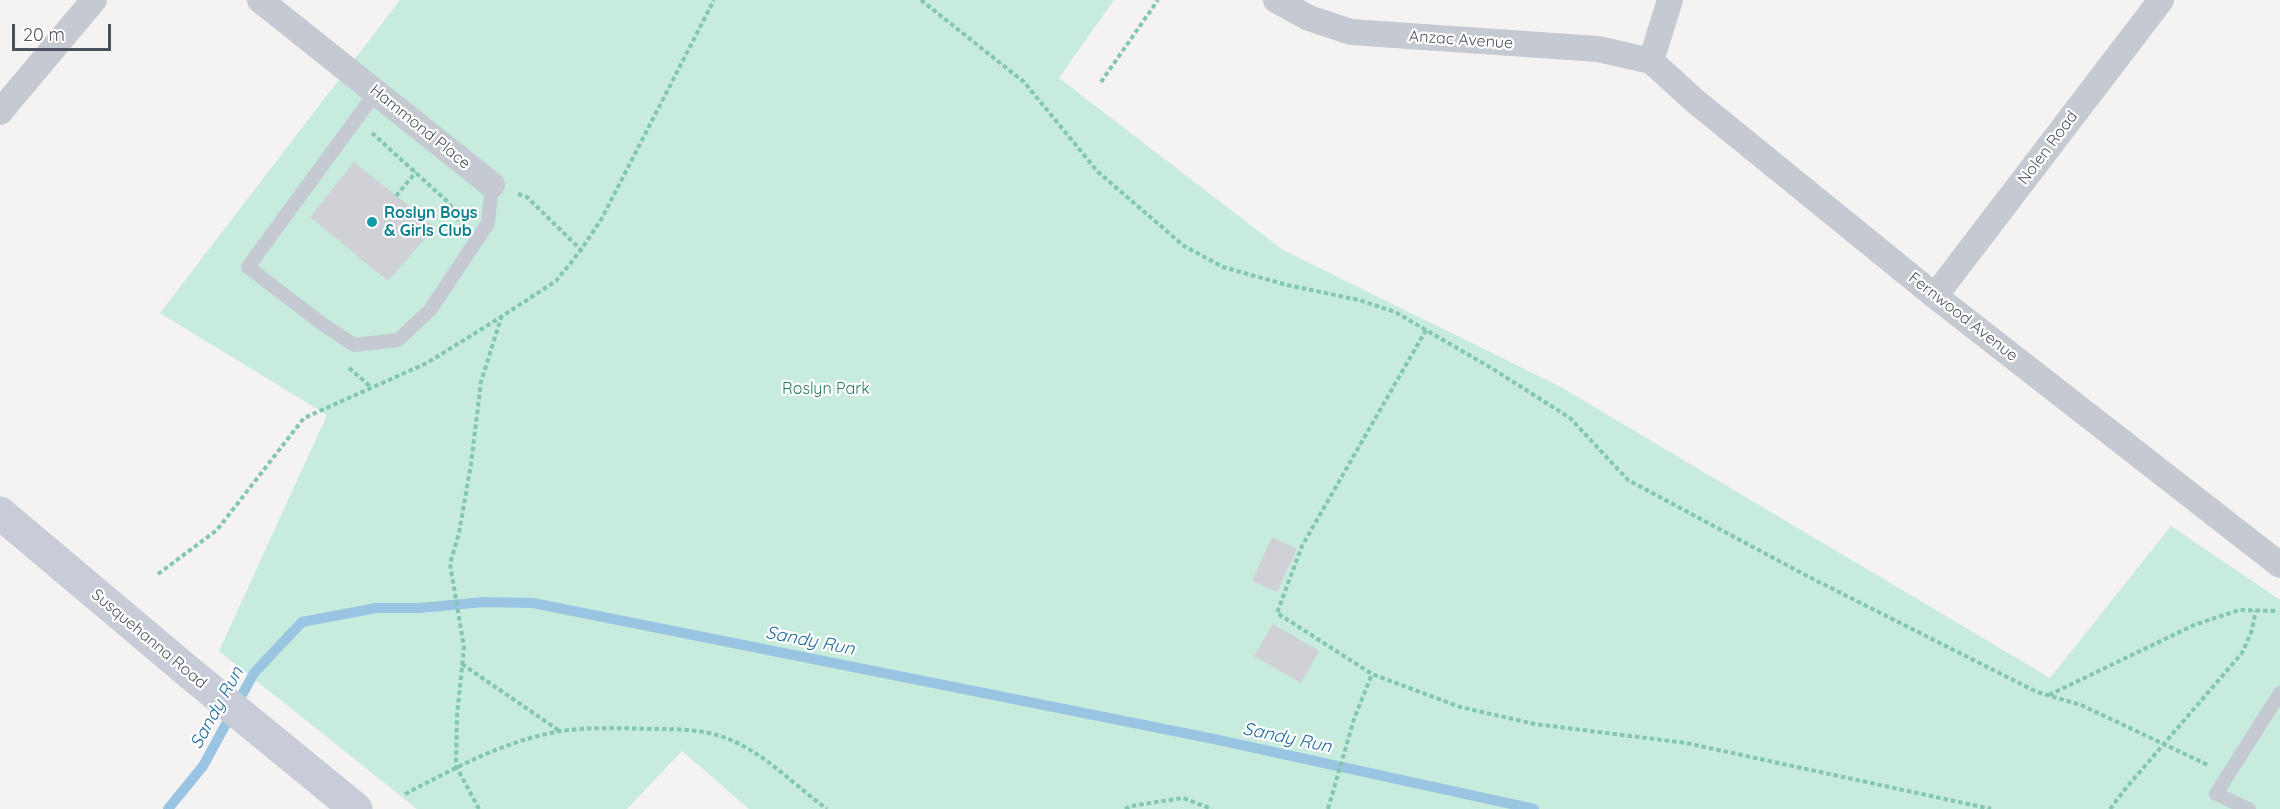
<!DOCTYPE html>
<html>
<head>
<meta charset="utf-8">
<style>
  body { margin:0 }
  #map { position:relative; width:2280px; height:809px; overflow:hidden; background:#f4f3f2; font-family:Quicksand,sans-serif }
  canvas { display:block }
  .scale { position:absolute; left:12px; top:24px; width:99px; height:27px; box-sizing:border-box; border:3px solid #4c525d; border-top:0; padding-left:8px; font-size:18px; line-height:21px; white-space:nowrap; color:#4c525d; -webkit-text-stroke:4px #fff; paint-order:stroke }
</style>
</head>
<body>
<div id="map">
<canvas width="2280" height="809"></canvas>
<div class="scale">20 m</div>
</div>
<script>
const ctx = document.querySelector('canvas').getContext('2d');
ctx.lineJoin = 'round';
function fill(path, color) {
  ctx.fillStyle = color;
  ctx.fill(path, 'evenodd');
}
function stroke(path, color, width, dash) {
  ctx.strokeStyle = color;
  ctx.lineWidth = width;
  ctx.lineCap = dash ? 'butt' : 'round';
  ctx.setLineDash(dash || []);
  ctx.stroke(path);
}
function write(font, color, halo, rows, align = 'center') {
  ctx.font = font + ' Quicksand,sans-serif';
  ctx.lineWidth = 4.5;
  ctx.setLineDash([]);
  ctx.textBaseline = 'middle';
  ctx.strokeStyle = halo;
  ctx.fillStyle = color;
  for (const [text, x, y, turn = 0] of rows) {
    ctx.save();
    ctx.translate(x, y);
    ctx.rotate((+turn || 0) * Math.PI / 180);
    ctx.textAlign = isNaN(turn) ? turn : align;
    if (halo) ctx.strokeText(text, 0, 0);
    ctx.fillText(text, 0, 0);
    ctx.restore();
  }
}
fill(new Path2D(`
  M400 0H1114L1059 78 1283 250 1559 386 2050 678 2171 526 2280 600V809H749L682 751 627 809H417L219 651 327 415 160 313Z`), '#c7ebdc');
stroke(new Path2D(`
  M168 809 203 766 254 673 302 622 376 608H419L484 602 533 603 1214 739 1534 809`), '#99c5e3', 10);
fill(new Path2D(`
  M354 162 435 227 388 281 310 217Z
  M1272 537 1297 549 1277 592 1252 581Z
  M1273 624 1319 651 1301 683 1254 656Z`), '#d0d1d6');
stroke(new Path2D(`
  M921 0 1024 82 1098 172 1184 246 1223 267 1287 285 1359 300 1395 312 1493 369 1570 418 1628 480 1809 577 2037 692 2081 705 2208 765
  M1101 82 1158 0
  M372 133 449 203 460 224
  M518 194 527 197 581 250
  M396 196 416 172
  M1426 330 1302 546 1277 613 1372 674 1460 707 1535 724 1686 743 1991 809
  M349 368 371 387
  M158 574 217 530 304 418 427 363 501 317 556 281 581 250 602 218 714 0
  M462 664 561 732
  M2049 695 2194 625 2239 610 2277 611
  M405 794C450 771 492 747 542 735 577 726 615 728 651 729 678 729 706 729 731 740 768 756 795 786 827 809
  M479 809 456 766 457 716 464 647 450 564 459 533 471 464 481 382 501 318
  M1125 809 1131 806 1183 798 1212 809
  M1328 809 1354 719 1372 674
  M2110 809 2126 788 2242 653 2251 633 2256 611`), '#83c6b2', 4, [4.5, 3]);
stroke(new Path2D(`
  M376 92 248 267 321 323 354 345 398 340 430 310 488 223 492 185
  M2249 809 2216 794 2280 693`), '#c5cad2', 14);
stroke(new Path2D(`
  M260 0 492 185
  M1276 0 1309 18 1351 32 1598 49 1651 61 1695 101 1935 296 2280 565
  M1651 61 1670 0
  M0 112 94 0
  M1935 296 2161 0`), '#c5cad2', 26);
stroke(new Path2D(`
  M0 513 191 674 356 809`), '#c7ccd8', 33);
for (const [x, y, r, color] of [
  [372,222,6,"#0f9aa8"]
]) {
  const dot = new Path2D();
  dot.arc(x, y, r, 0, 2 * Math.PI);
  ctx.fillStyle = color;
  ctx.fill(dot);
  stroke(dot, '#fff', 2);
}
write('16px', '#4c525d', '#fff', [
  ["Anzac Avenue",1461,40,4],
  ["Hammond Place",420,127,39],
  ["Nolen Road",2048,148,-53],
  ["Fernwood Avenue",1963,317,38],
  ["Susquehanna Road",149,639,40]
]);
write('bold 16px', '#0d838f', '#fff', [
  ["Roslyn Boys",384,213],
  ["& Girls Club",384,231]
], 'left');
write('16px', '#23785f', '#fff', [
  ["Roslyn Park",826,389]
]);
write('italic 18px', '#1e6a9f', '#fff', [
  ["Sandy Run",810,641,11],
  ["Sandy Run",217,708,-61],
  ["Sandy Run",1287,738,12]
]);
</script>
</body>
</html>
